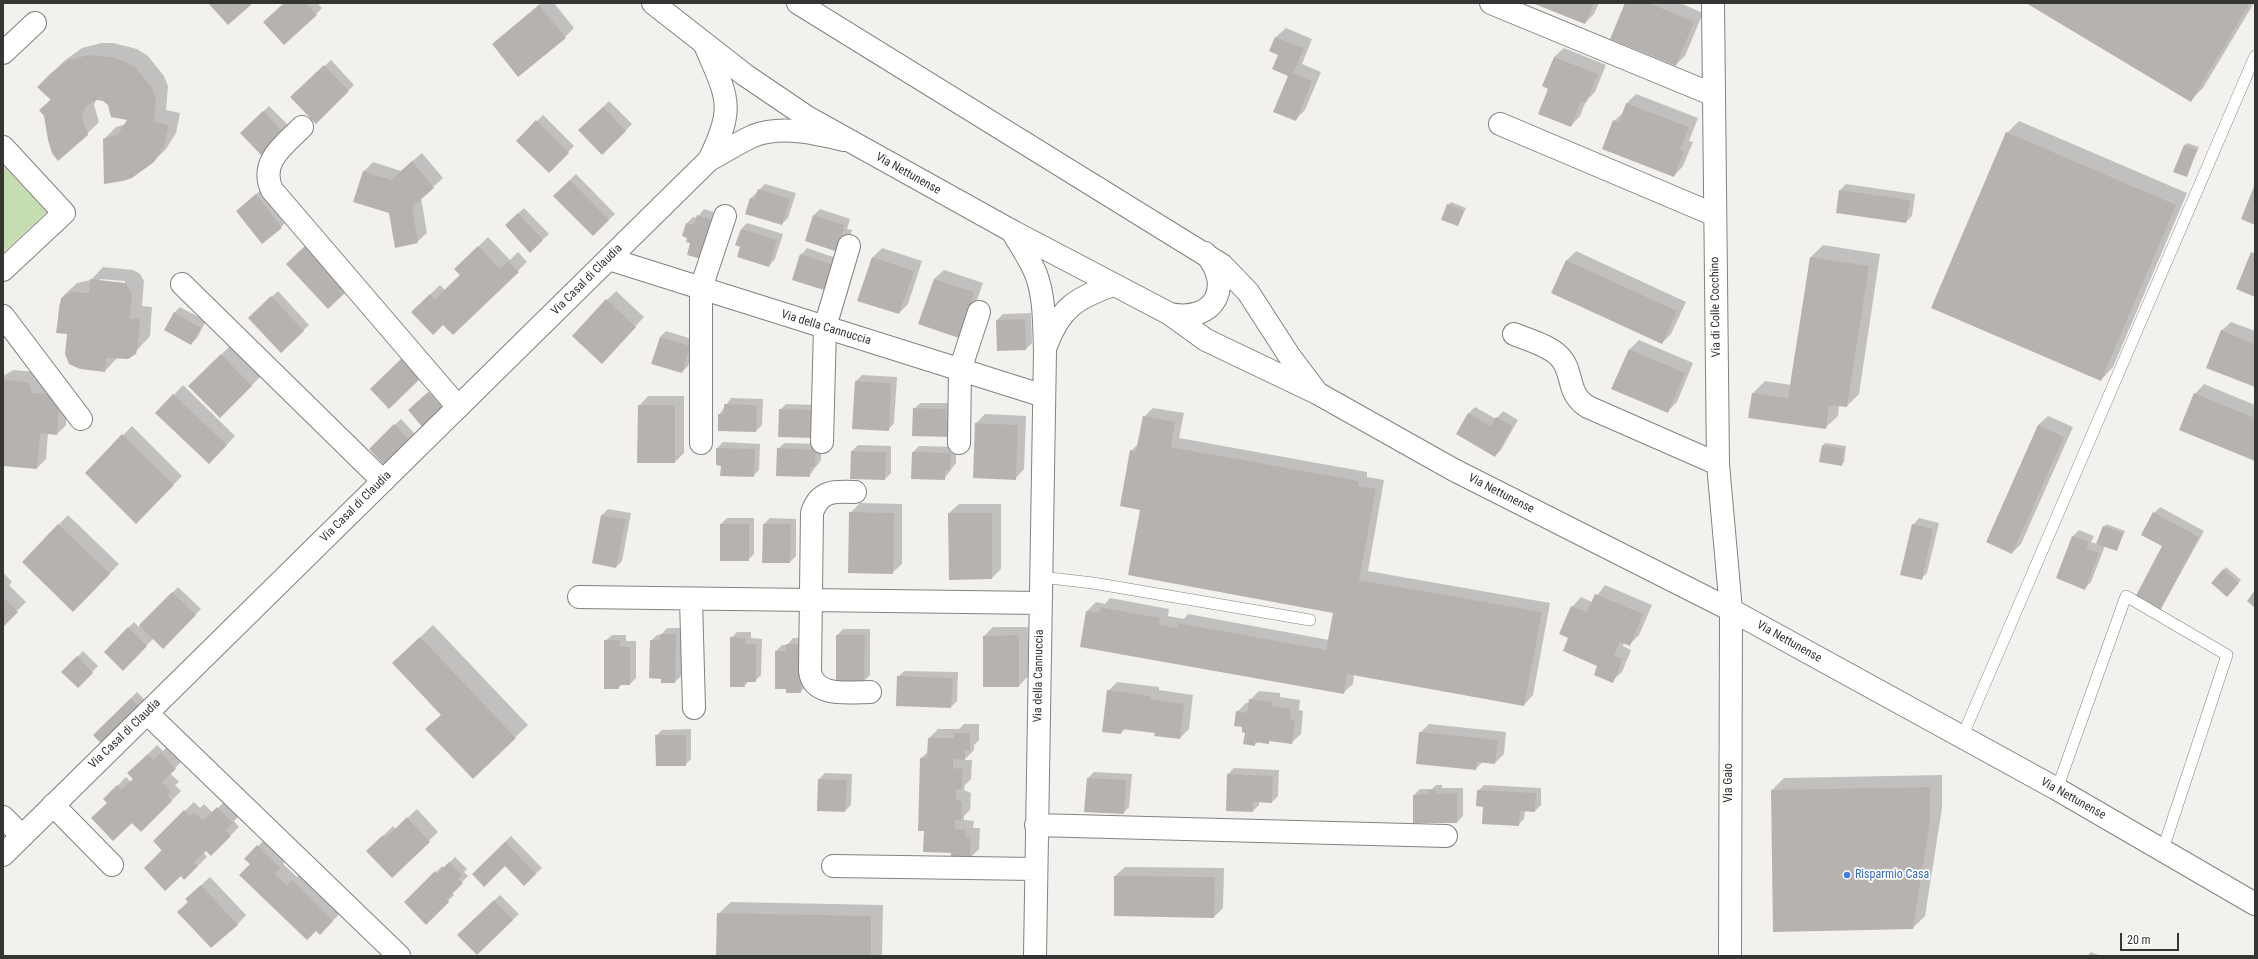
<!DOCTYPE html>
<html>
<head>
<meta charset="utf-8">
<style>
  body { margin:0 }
  #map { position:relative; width:2258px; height:959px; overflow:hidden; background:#f3f1ee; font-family:"Roboto Condensed",sans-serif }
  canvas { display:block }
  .frame { position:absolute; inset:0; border:4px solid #353533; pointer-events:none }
  .scale { position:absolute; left:2120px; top:933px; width:59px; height:18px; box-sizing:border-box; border:2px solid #353533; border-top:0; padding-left:5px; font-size:12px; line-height:14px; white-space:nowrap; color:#353533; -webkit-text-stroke:3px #fffffe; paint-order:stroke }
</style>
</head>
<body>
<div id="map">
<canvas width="2258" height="959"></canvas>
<div class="frame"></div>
<div class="scale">20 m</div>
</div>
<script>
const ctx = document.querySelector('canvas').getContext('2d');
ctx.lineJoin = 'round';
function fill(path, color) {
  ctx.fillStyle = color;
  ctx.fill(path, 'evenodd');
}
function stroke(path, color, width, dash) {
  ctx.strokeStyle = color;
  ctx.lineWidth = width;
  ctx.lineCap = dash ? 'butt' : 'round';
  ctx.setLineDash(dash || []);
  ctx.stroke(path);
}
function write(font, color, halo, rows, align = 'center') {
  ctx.font = font + ' "Roboto Condensed",sans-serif';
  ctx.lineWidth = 3.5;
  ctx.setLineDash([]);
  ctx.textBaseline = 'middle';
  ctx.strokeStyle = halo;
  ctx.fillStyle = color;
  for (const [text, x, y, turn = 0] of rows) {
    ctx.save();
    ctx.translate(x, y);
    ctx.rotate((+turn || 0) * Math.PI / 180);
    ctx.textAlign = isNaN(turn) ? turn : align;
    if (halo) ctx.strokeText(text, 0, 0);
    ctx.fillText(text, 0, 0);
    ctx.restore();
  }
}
fill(new Path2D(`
  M3 165 47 212 3 253Z`), '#c4deb1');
fill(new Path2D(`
  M285 3H317L322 8 316 14Z
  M541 3H554L574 28 565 37 493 44Z
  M1535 3H1599L1594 14 1585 23Z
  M1626 3H1680L1703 13 1685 56 1675 65Z
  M2028 3H2254L2203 88 2190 101Z
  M1286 28 1312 39 1302 64 1321 72 1305 110 1295 120 1290 75 1279 54 1271 50 1276 37Z
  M101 43H113L137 49 148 56 164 76 168 86 166 110 180 113 176 133 166 149 154 161 104 139 116 127 126 124 128 120 104 100H96L94 105 99 122 87 134 45 115 40 110 51 99 38 87 64 61 82 48Z
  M1564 48 1606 65 1595 92 1586 101 1580 116 1571 126 1549 88 1554 57Z
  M331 60 354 85 316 122 292 97Z
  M1636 94 1698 118 1689 141 1693 142 1683 166 1674 176 1614 121 1624 112 1627 103Z
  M609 101 632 124 602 154 580 130Z
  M269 106 290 127 262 155 241 133Z
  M543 115 574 146 549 172 518 141Z
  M2019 121 2187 193 2113 367 2101 380 2007 133Z
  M2187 143 2199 147 2186 176 2184 146Z
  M422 153 443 178 421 198 427 233 417 242 390 213 354 201 364 171 373 162 401 171Z
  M576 174 615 214 593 235 554 196Z
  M765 184 796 193 788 218 782 224 747 214 751 198Z
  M1846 184 1915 194 1912 216 1906 222 1840 190Z
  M262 189 287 221 281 227 237 211Z
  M1451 202 1466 208 1458 225 1448 205Z
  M524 208 549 234 530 251 512 219Z
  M704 209 722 215 691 242 687 223 693 217 697 218Z
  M820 209 850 219 847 229 852 230 847 245 806 241 814 215Z
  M747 223 783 234 775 259 769 266 741 229Z
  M488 237 510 260 518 252 527 262 453 334 443 324 412 312 440 285 445 290 461 274 456 269Z
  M1823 245 1880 254 1859 394 1847 406 1839 405 1838 416 1825 428 1753 393 1765 381 1791 385 1811 257Z
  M807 248 842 260 829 283 823 289 801 255Z
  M882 248 922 261 908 304 899 313 873 257Z
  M1576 251 1686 302 1671 334 1662 343 1552 292 1567 260Z
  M103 267 133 270 140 274 144 281 142 306 152 307 150 336 130 358H117L105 371 68 333 57 332 59 306 64 295 77 283 91 280ZM100 279 125 281V283L100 281Z
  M944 270 983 283 967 328 934 279Z
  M278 291 309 325 281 352 249 318Z
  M616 291 644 317 611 353 607 300Z
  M180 307 206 321 197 338 191 344 174 313Z
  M1031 313 1032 343 1026 349 997 320 1003 314Z
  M2231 322 2255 331V386L2221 331Z
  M666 331 695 340 688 366 682 372 660 337Z
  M1639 340 1693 363 1677 402 1667 412 1630 349Z
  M230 346 261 376 220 417 189 386Z
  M13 370 36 372 40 376V384L59 386 67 391 66 425 57 434 48 433 46 459 37 468 3 453V376Z
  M862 375 897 377 894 423 888 430 856 381Z
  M2204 384 2255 405V460L2195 394Z
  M183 385 235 436 218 454 157 413Z
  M435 387 450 404 444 410 415 404Z
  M648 396H684V453L675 462 639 406Z
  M731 398 763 399 762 425 756 431 719 415Z
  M920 403H952L956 430 914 409Z
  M786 404 817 405 822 431 780 410Z
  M1475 407 1496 419 1503 411 1518 420 1501 450 1495 456 1457 434 1469 413Z
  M1153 408 1184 413 1179 438 1367 472V477L1384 480 1368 571 1550 603 1533 695 1524 705 1354 674 1353 684 1343 693 1087 611 1096 602 1105 604 1110 598 1169 609 1168 616 1184 619 1188 614 1329 640 1334 612 1141 509 1131 451 1139 443 1144 417Z
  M985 414 1026 416 1024 469 1015 479 976 423Z
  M2048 416 2073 427 2021 544 2012 553 2038 425Z
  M401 419 416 435 386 465 370 449Z
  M132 426 182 476 136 523 86 473Z
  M723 442 760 444 759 470 753 476 722 465 717 448Z
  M784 443 821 444V460L809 476 778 449Z
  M1825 443 1846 446 1844 462 1841 465 1823 446Z
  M858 445 891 446V473L885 479 852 451Z
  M919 446 956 447V463L944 479 913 452Z
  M860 503 902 504V564L892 573 850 513Z
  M959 504H1001V569L992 578 949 513Z
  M2160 507 2204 531 2158 614 2163 546 2154 513Z
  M608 509 631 513 622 561 616 567 593 563 602 515Z
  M68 515 119 564 73 611 23 562Z
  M727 518H754V554L748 560 721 524Z
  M770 518 796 519V556L790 562 764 524Z
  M1919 518 1939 523 1927 573 1921 579 1913 525Z
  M2106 524 2125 531 2117 550 2105 546 2091 582 2085 588 2057 578 2073 536 2079 530 2094 536 2091 542 2097 544Z
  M2226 567 2241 580 2227 596 2212 583Z
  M3 572 12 582 9 585 26 602 3 625Z
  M1605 585 1652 605 1639 635 1630 644 1624 642 1623 646 1631 650 1622 672 1612 681 1570 637 1572 607 1581 597 1592 602Z
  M178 587 201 609 163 647 154 638 123 669 105 652 134 622 139 627Z
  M433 625 528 725 473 778 427 729 442 714 406 651Z
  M993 627H1028V676L1019 686H984V636Z
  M667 628H682L681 676 675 682 662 678 651 641 657 635H661Z
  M843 629H870V675L864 681H837V635Z
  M737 632H751V638L762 639 761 675 755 681H749L744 686 731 638Z
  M612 635H626V641H636V678L630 684H623L618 688 605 641Z
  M793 638H807L806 686 800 692 787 688 776 651 782 645H787Z
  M83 651 98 666 78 687 63 672Z
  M904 671 958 672 957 701 951 707 898 677Z
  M1117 682 1159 687V690L1193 695 1189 729 1180 738 1156 732 1126 728 1121 733 1108 691Z
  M1259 691 1280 693V697L1300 700 1299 710 1303 711 1301 734 1291 743 1271 740 1268 743 1258 742 1254 745 1246 732 1237 712 1246 703H1249L1250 700Z
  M137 692 150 705 94 735Z
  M964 724H979V740L974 745V750L964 760H972L971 779 965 785 964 790 971 793 970 810 964 816V820L974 821 973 828H980L979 849 970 858 952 852 925 830 921 758 929 751V738L938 729H959Z
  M1429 724 1506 732 1504 754 1495 763 1483 762 1475 769 1420 733Z
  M691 729V759L685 765 656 736 662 730Z
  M170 744 184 759 170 773 179 782 175 785 181 791 141 831 104 799 126 777 131 782 134 778 129 773 157 745 163 751Z
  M1234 768 1279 770 1278 796 1272 802H1259V805L1253 811 1228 774Z
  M1094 772 1132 774 1129 807 1123 813 1085 811 1088 778Z
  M825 773 852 774 851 805 845 811 819 779Z
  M1942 775V808L1925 916 1913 928 1772 790 1784 778Z
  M1436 785H1442V788H1463V816L1457 822 1414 795 1420 789H1432Z
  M1484 785 1541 788V805L1535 811H1525L1524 819 1518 825 1484 806 1478 791Z
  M227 799 241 814 234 821 239 827 211 855 206 849 203 852 207 857 184 879 154 841 194 802 200 808 204 804 213 813Z
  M417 809 438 832 392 876 368 851 393 826 396 829Z
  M511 836 542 868 524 884 505 864 473 874Z
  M267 837 288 858 283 864 297 877 302 872 342 911 329 925 316 930 245 859Z
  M455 857 467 869 464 872 468 876 452 892 454 895 426 923 406 902 442 866 444 868Z
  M1125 867 1224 868 1223 908 1214 917 1115 876Z
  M210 877 246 915 237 925 196 890Z
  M500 895 519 914 477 954 459 935Z
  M731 902 883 905 882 956H717L718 914Z
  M2091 952 2101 956H2087Z`), '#0003');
fill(new Path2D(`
  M208 3H253L228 25Z
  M284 3H306L317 15 284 45 263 22Z
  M1532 3H1594L1585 24Z
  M1625 3H1649L1694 22 1676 66 1610 39Z
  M2026 3H2250L2191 102Z
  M539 5 566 38 518 77 492 44Z
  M1275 37 1304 48 1293 73 1312 81 1296 121 1273 112 1288 76 1272 69 1278 55 1269 51Z
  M88 55 112 57 124 61 136 68 152 88 156 99 154 122 169 125 164 147 154 162 132 178 123 181 104 184 103 139 118 134 127 120 111 117 108 105 103 101 97 100 91 103 85 108 82 118 88 135 58 161 52 153 48 140 44 116 39 110 51 100 37 87 51 73 69 60Z
  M1554 57 1598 74 1586 103 1581 101 1571 127 1538 114 1548 89 1542 86Z
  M324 65 349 91 316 124 290 97Z
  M1626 103 1689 127 1680 150 1684 151 1674 177 1602 149 1613 120 1619 123Z
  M603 107 626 131 602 155 578 130Z
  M263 111 285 134 262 156 240 133Z
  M536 120 569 153 549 173 516 141Z
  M2006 132 2176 205 2101 381 1931 308Z
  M2184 145 2197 150 2187 177 2173 172Z
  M412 161 434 188 412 207 418 243 395 248 389 213 353 202 363 171 391 180Z
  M570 180 609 220 593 236 553 196Z
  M2255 184V225L2241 219Z
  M758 189 790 199 782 225 745 214 750 198 755 199Z
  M1839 190 1910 200 1906 223 1836 213Z
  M256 194 282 228 262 244 236 211Z
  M1447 204 1464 211 1458 226 1441 220Z
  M518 213 543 240 530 253 505 225Z
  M697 215 717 221 705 260 687 255 690 243 686 242 687 238 682 236 686 223 694 225Z
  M813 215 845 225 842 235 847 236 841 253 805 241Z
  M741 229 777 240 769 267 737 257 740 247 735 245Z
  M305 246 347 291 328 309 286 264Z
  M478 246 500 269 508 261 519 272 453 335 443 325 433 335 411 312 430 294 435 299 460 275 454 269Z
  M2251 252 2255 254V297L2236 289Z
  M800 254 837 266 832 282 827 281 824 290 792 280Z
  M872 257 914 271 899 314 857 301Z
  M1810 257 1869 266 1847 407 1829 405 1826 429 1748 418 1752 393 1788 398Z
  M1566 260 1677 311 1662 344 1551 293Z
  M90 279 125 283 132 294 130 318 140 319 138 347 136 354 128 359 106 358 105 372 80 369 69 364 65 354 67 334 56 333 61 298 71 292 89 293Z
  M934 279 974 292 959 338 918 324Z
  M271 296 304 331 281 353 248 318Z
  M606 299 636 327 602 364 572 336Z
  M174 312 201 328 191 345 164 330Z
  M1025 319 1026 350 997 351 996 320Z
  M2221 330 2255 344V387L2206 368Z
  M660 337 690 346 682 373 651 364Z
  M1629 349 1685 373 1668 413 1611 389Z
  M221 354 252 386 220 418 188 386Z
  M403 357 422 377 389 409 370 389Z
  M3 379 29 383 32 393 49 394 59 407 57 435 40 433 37 469 3 466Z
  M855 381 891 383 889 431 852 429Z
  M428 392 445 411 424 429 408 410Z
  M2194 393 2255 418V461L2179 430Z
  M173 394 227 445 209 464 155 413Z
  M724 404 757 405 756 432 718 431V414H724Z
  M638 405H675V463H637Z
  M913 408 946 409V420H951L950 437 912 436Z
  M779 409 812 410 811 421H817L816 438 778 437Z
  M1468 413 1491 426 1496 417 1513 426 1495 457 1456 434Z
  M1143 416 1175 422 1171 447 1359 481 1358 486 1376 489 1359 580 1542 612 1524 706 1347 674 1344 694 1080 647 1086 611 1099 613 1100 607 1160 618 1159 625 1177 628 1178 623 1326 650 1333 613 1128 575 1140 510 1120 506 1130 450 1136 451Z
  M975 423 1018 425 1016 480 973 478Z
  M394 424 411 442 386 467 369 449Z
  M2038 425 2064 437 2012 554 1986 542Z
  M122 434 174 485 136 524 85 473Z
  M1822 445 1844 449 1842 466 1819 462Z
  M716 448 755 449 754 477 720 476 721 466 716 465Z
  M777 448 816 450 815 467H810V477L776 476Z
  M851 451 886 452 885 480 850 479Z
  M912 452 951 453 950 470H945V480L911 479Z
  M849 512 894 513 893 574 848 573Z
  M2153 512 2199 537 2156 618 2131 605 2162 546 2141 535Z
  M948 513H992V579L949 580Z
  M601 515 626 519 616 568 592 563Z
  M58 524 110 574 73 612 22 562Z
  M720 524H749V561H720Z
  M763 524H791L790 563H762Z
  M1912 524 1933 529 1922 580 1900 575Z
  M2103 526 2123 533 2117 551 2096 544Z
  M2072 536 2089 542 2086 548 2099 553 2085 590 2056 578Z
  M2223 569 2239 583 2227 597 2211 583Z
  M2255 590V608L2247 601Z
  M172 592 196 615 163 649 139 625Z
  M1595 594 1643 614 1630 646 1620 642 1614 656 1623 659 1613 683 1594 675 1597 666 1563 651 1568 638 1559 634 1571 606 1587 612Z
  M3 597 18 612 3 627Z
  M128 627 147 646 123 671 104 652Z
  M660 634H676L675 683H661V679L649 678 650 640H660Z
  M836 635H865L864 682H836Z
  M1019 635V687H983V636Z
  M420 637 516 738 473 779 425 729 441 715 392 663Z
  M730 637 746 638 745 644H756V682H744L745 687H730Z
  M604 640H620V647H630V685H619V689H604Z
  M786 644H801V693H786V689H775V651H786Z
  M77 656 93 673 78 688 61 672Z
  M897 676 953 678 951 708 896 706Z
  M1107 690 1151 696 1150 699 1184 704 1180 739 1154 736 1155 733 1122 729 1121 734 1102 732Z
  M131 698 144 712 107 749 93 735Z
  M1249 699 1272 702 1271 706 1291 709 1290 719 1295 720 1292 744 1269 741V744L1255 742V746L1243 744 1245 733 1242 732V727L1234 726 1236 711 1247 713Z
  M1419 732 1498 740 1495 764 1477 762 1476 770 1416 764Z
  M954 733H970V751L965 750V760L953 759V768L963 769 962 789H956V799L962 802 961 820H955V829H965V837H971L970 859H951V853L923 852 924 831H918L920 758H927L928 738H954Z
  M655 735H686V766H656Z
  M161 753 176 769 162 782 171 791 167 795 172 801 141 832 132 823 113 841 91 818 107 803 103 799 117 785 121 790 133 779 127 773 148 754 153 760Z
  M1227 774 1273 776 1272 803 1253 802V812L1226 811Z
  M1087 778 1126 780 1124 814 1084 812Z
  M818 779 847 780 845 812 817 811Z
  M1930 787V821L1913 929 1773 932 1771 790Z
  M1429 790H1436V794L1457 793V823H1413V795L1429 794Z
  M1477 790 1536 793 1535 812 1520 811 1519 826 1482 824 1483 807 1476 806Z
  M217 807 233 823 225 830 231 836 211 856 206 851 194 862 198 866 184 880 181 876 165 891 144 868 162 850 153 841 184 810 190 816 194 812 203 821Z
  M407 817 430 842 392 878 366 851 383 835 386 838Z
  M505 842 536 874 524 886 505 866 484 887 472 874Z
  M257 845 280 868 275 874 287 886 292 880 333 921 320 935 316 931 307 940 239 875 250 864 244 859Z
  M449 862 462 875 458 879 463 883 447 899 449 902 426 925 404 902 435 871 437 874Z
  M1114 876 1215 877 1214 918 1114 916Z
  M201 885 238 925 211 948 177 912 188 902 185 899Z
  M494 900 513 920 477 955 457 935Z
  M717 913 871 916V956H716Z`), '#b6b2b0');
const lane = new Path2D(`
  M1041 577 1093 583 1310 620
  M1962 737 2255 56
  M2057 789 2126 596 2227 655 2163 849`);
const street = new Path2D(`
  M1491 3 1714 95
  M1713 3 1718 464 1731 610 1730 956
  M3 53 35 23
  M1500 124 1715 215
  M302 127C284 145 259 162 272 190L458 407
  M3 147 64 213 3 270
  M1012 231C1020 245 1030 259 1036 274 1045 298 1044 326 1045 351L1035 956
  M609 259 1044 396
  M182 284 383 481
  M3 316 81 419
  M1514 334C1528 340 1548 345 1559 356 1575 372 1565 393 1588 407L1718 464
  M1046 346C1060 308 1076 298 1113 285
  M822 442 825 327 849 246
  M701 443V288L725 216
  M959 443 960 370 979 312
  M855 492C835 491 819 490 812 513L810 671C813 698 850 692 870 692
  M579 597 1040 603
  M691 599 694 708
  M147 713 399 956
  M53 805 112 865
  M3 817 22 836
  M1036 825 1446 836
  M833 866 1035 869`);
const secondary = new Path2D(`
  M705 45C727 97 736 106 709 160
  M3 855 709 160C724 152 738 143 753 136 781 125 816 133 844 140`);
const primary = new Path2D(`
  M653 3 745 75 807 117 1012 231 1170 314C1215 323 1234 286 1205 253
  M798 3 1222 265 1248 292 1290 357 1315 390
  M1170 314 1206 340 1317 393 1454 470 1731 610 2057 789 2255 904`);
stroke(lane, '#83827f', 12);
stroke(street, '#83827f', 24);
stroke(secondary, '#83827f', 24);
stroke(primary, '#83827f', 24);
stroke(lane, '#fff', 11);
stroke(street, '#fff', 22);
stroke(secondary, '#fff', 22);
stroke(primary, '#fff', 22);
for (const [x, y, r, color] of [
  [1847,875,4,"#3f7fe0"]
]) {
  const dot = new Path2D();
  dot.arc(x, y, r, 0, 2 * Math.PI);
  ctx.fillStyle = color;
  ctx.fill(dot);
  stroke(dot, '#fffffe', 1.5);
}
write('12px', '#353533', '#fffffe', [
  ["Via Nettunense",908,174,29],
  ["Via Casal di Claudia",587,280,-45],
  ["Via di Colle Cocchino",1716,307,-91],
  ["Via della Cannuccia",826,328,17],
  ["Via Nettunense",1501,494,27],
  ["Via Casal di Claudia",356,507,-45],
  ["Via Nettunense",1789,642,29],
  ["Via della Cannuccia",1039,676,-89],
  ["Via Casal di Claudia",125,734,-44],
  ["Via Gaio",1729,783,-90],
  ["Via Nettunense",2073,799,29]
]);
write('12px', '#366cbe', '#fffffe', [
  ["Risparmio Casa",1855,875]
], 'left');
</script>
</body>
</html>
